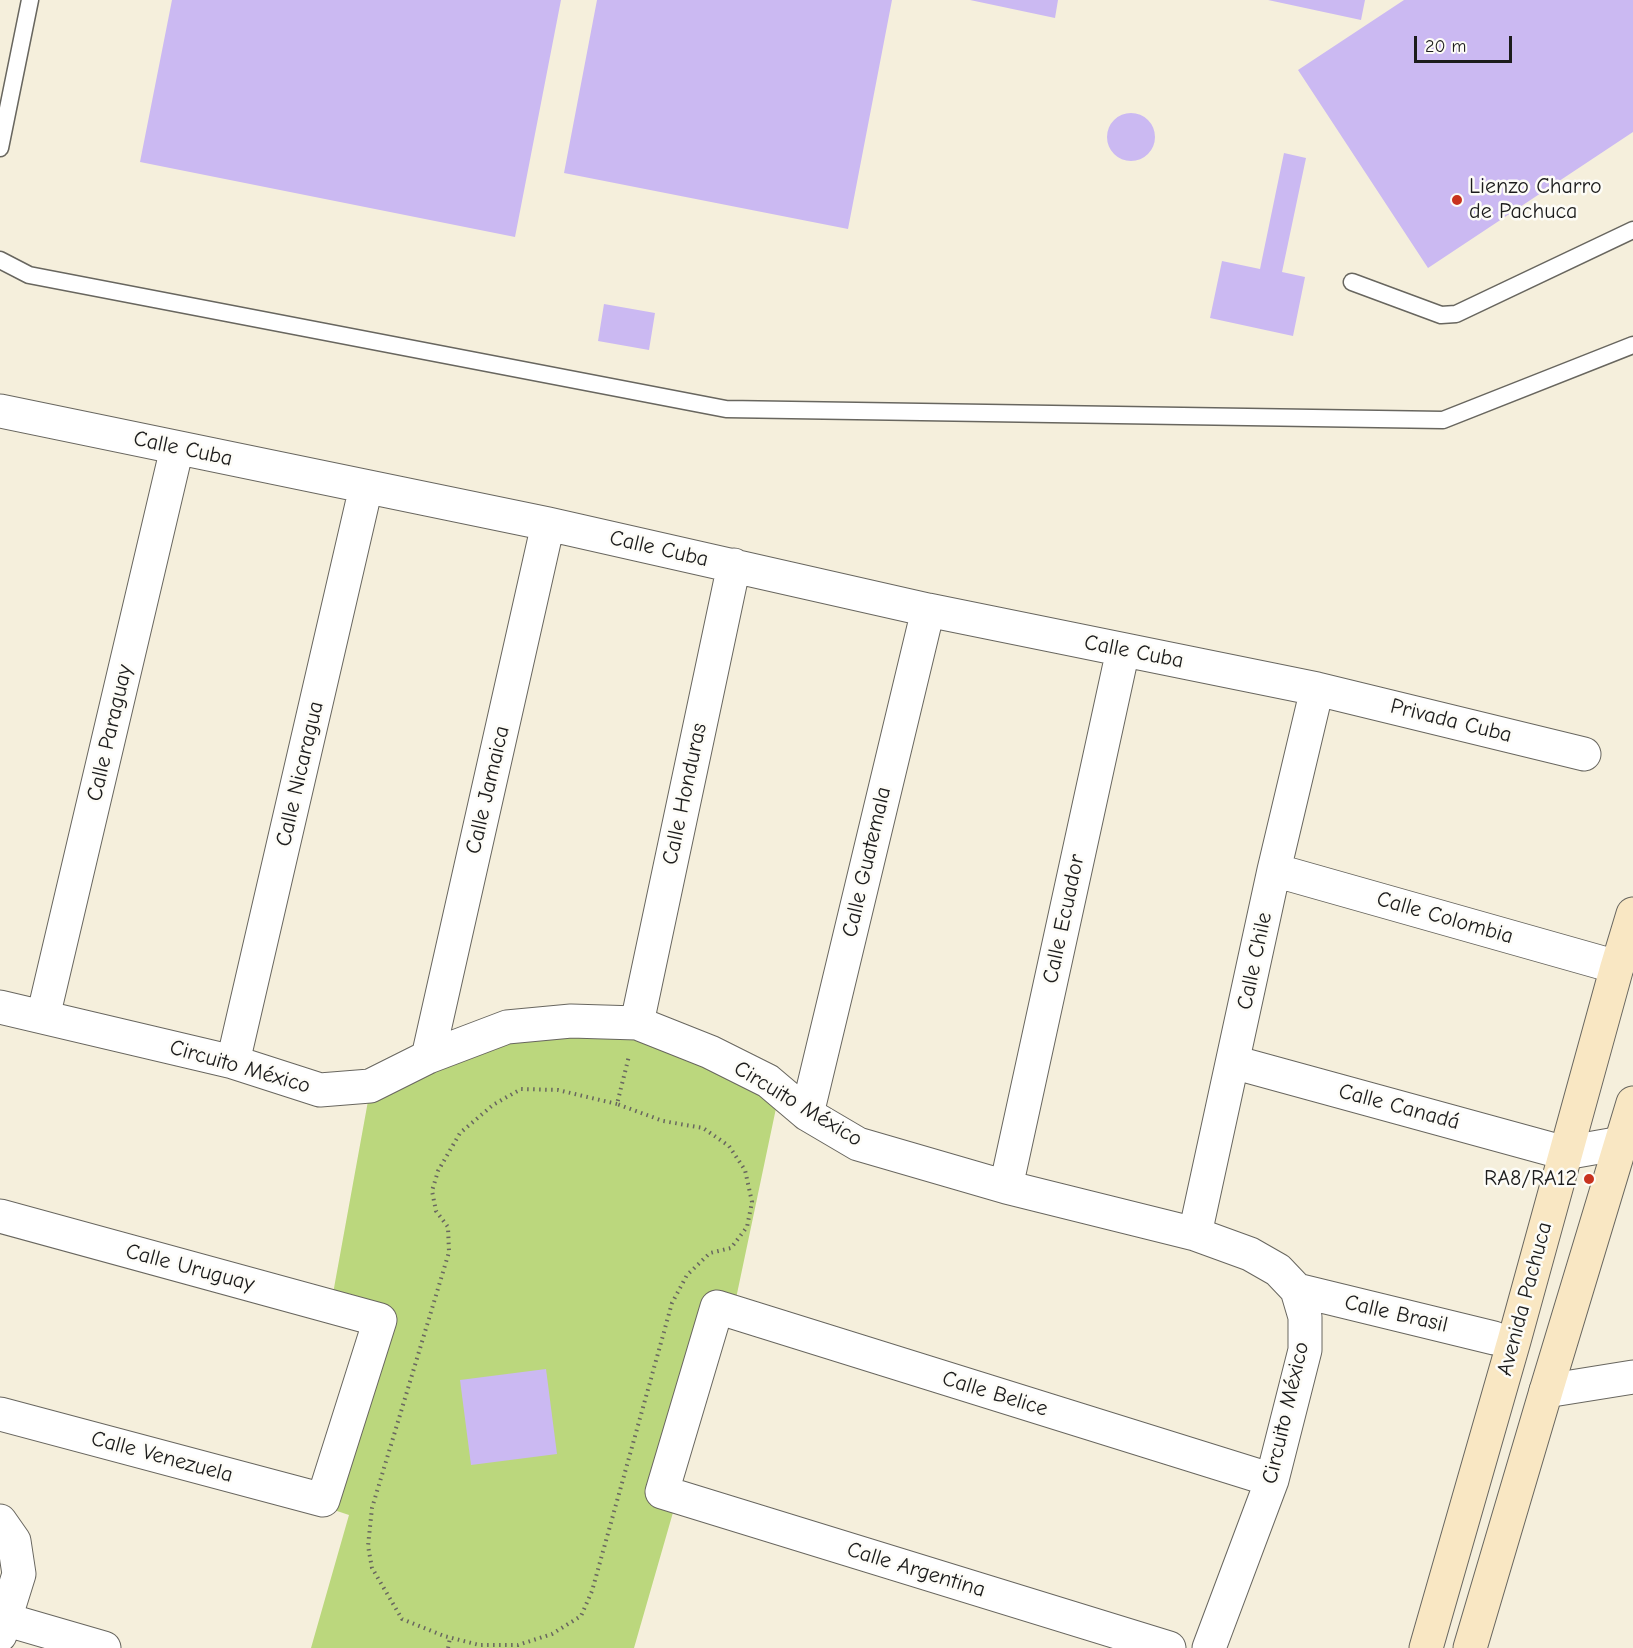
<!DOCTYPE html>
<html>
<head>
<meta charset="utf-8">
<style>
  body { margin:0 }
  #map { position:relative; width:1633px; height:1648px; overflow:hidden; background:#f5efdc; font-family:"Comic Neue",sans-serif }
  canvas { display:block }
  .scale { position:absolute; left:1414px; top:36px; width:98px; height:27px; box-sizing:border-box; border:3px solid #1c1c1c; border-top:0; padding-left:8px; font-size:18px; line-height:21px; white-space:nowrap; color:#1c1c1c; -webkit-text-stroke:4px #fdfcf7; paint-order:stroke }
</style>
</head>
<body>
<div id="map">
<canvas width="1633" height="1648"></canvas>
<div class="scale">20 m</div>
</div>
<script>
const ctx = document.querySelector('canvas').getContext('2d');
ctx.lineJoin = 'round';
function fill(path, color) {
  ctx.fillStyle = color;
  ctx.fill(path, 'evenodd');
}
function stroke(path, color, width, dash) {
  ctx.strokeStyle = color;
  ctx.lineWidth = width;
  ctx.lineCap = dash ? 'butt' : 'round';
  ctx.setLineDash(dash || []);
  ctx.stroke(path);
}
function write(font, color, halo, rows, align = 'center') {
  ctx.font = font + ' "Comic Neue",sans-serif';
  ctx.lineWidth = 5;
  ctx.setLineDash([]);
  ctx.textBaseline = 'middle';
  ctx.strokeStyle = halo;
  ctx.fillStyle = color;
  for (const [text, x, y, turn = 0] of rows) {
    ctx.save();
    ctx.translate(x, y);
    ctx.rotate((+turn || 0) * Math.PI / 180);
    ctx.textAlign = isNaN(turn) ? turn : align;
    if (halo) ctx.strokeText(text, 0, 0);
    ctx.fillText(text, 0, 0);
    ctx.restore();
  }
}
fill(new Path2D(`
  M638 1026 779 1094 734 1308 715 1304 676 1502 634 1648H311L349 1515 331 1509 384 1315 332 1299 370 1090 508 1030Z`), '#bbd77d');
fill(new Path2D(`
  M172 0H561L515 237 140 162Z
  M597 0H892L848 229 564 173Z
  M970 0H1058L1055 18Z
  M1268 0H1365L1361 20Z
  M1404 0H1633V132L1428 268 1298 70Z
  M1107 137a24 24 0 1 1 48 0a24 24 0 1 1-48 0Z
  M1284 153 1306 158 1282 272 1305 277 1293 336 1210 318 1222 261 1260 269Z
  M604 304 655 313 649 350 598 341Z
  M546 1369 557 1454 471 1465 460 1380Z`), '#cbb9f2');
const lane = new Path2D(`
  M0 148 30 0
  M0 260 29 275 726 409 1443 420 1633 345
  M1352 282 1441 315 1456 314 1633 230`);
const street = new Path2D(`
  M0 411 548 524 928 610 1317 689 1584 754
  M1274 870 1617 967
  M0 1007 233 1062 320 1090 370 1086 428 1057 507 1027 571 1021 637 1023 710 1052 768 1081 807 1114 858 1144 1006 1187 1195 1234 1250 1254 1278 1270 1297 1290 1305 1317V1350L1272 1480 1209 1648
  M43 1017 177 448
  M637 1023 734 565
  M428 1057 548 524
  M233 1062 366 487
  M1233 1062 1565 1153 1633 1141
  M807 1114 928 610
  M1006 1187 1123 650
  M0 1216 380 1320 323 1500 0 1414
  M1195 1234 1274 870 1317 689
  M1297 1290 1494 1338
  M1546 1391 1633 1377
  M0 1521 14 1541 19 1574 0 1635
  M4 1619 104 1648
  M1169 1648 662 1492 717 1307 1272 1480`);
const secondary = new Path2D(`
  M1426 1648 1514 1341 1617 967 1633 914
  M1470 1648 1546 1391 1633 1103`);
stroke(lane, '#68665f', 19);
stroke(street, '#68665f', 35);
stroke(secondary, '#68665f', 35);
stroke(new Path2D(`
  M617 1104 558 1090 521 1089 493 1105 460 1133 438 1171 432 1191 436 1211 448 1227 449 1252 372 1508 368 1546 372 1568 402 1619 444 1636 479 1645H518L552 1634 581 1616 592 1591 672 1303 687 1275 710 1253 731 1248 747 1227 752 1202 745 1170 729 1146 703 1128 663 1121 617 1104 629 1056
  M448 1648 450 1638`), '#68665f', 4, [1.5, 4.5]);
stroke(lane, '#fff', 16);
stroke(street, '#fff', 33);
stroke(secondary, '#f9e7c3', 33);
for (const [x, y, r, color] of [
  [1457,200,6,"#c8321e"],
  [1589,1179,6,"#c8321e"]
]) {
  const dot = new Path2D();
  dot.arc(x, y, r, 0, 2 * Math.PI);
  ctx.fillStyle = color;
  ctx.fill(dot);
  stroke(dot, '#fdfcf7', 2);
}
write('22px', '#1c1c1c', '#fdfcf7', [
  ["Lienzo Charro",1469,187],
  ["de Pachuca",1469,212],
  ["RA8/RA12",1577,1179,"right"]
], 'left');
write('22px', '#1c1c1c', '#fdfcf7', [
  ["Calle Cuba",183,449,12],
  ["Calle Cuba",659,549,13],
  ["Calle Cuba",1134,652,11],
  ["Privada Cuba",1451,721,14],
  ["Calle Paraguay",110,733,-77],
  ["Calle Nicaragua",300,774,-77],
  ["Calle Jamaica",488,790,-77],
  ["Calle Honduras",685,794,-78],
  ["Calle Guatemala",867,862,-77],
  ["Calle Colombia",1445,918,16],
  ["Calle Ecuador",1064,919,-78],
  ["Calle Chile",1255,961,-78],
  ["Circuito México",240,1067,16],
  ["Circuito México",798,1104,31],
  ["Calle Canadá",1399,1107,15],
  ["Calle Uruguay",190,1268,15],
  ["Avenida Pachuca",1525,1299,-75],
  ["Calle Brasil",1396,1314,13],
  ["Calle Belice",995,1394,17],
  ["Circuito México",1286,1413,-77],
  ["Calle Venezuela",162,1457,15],
  ["Calle Argentina",916,1570,17]
]);
</script>
</body>
</html>
